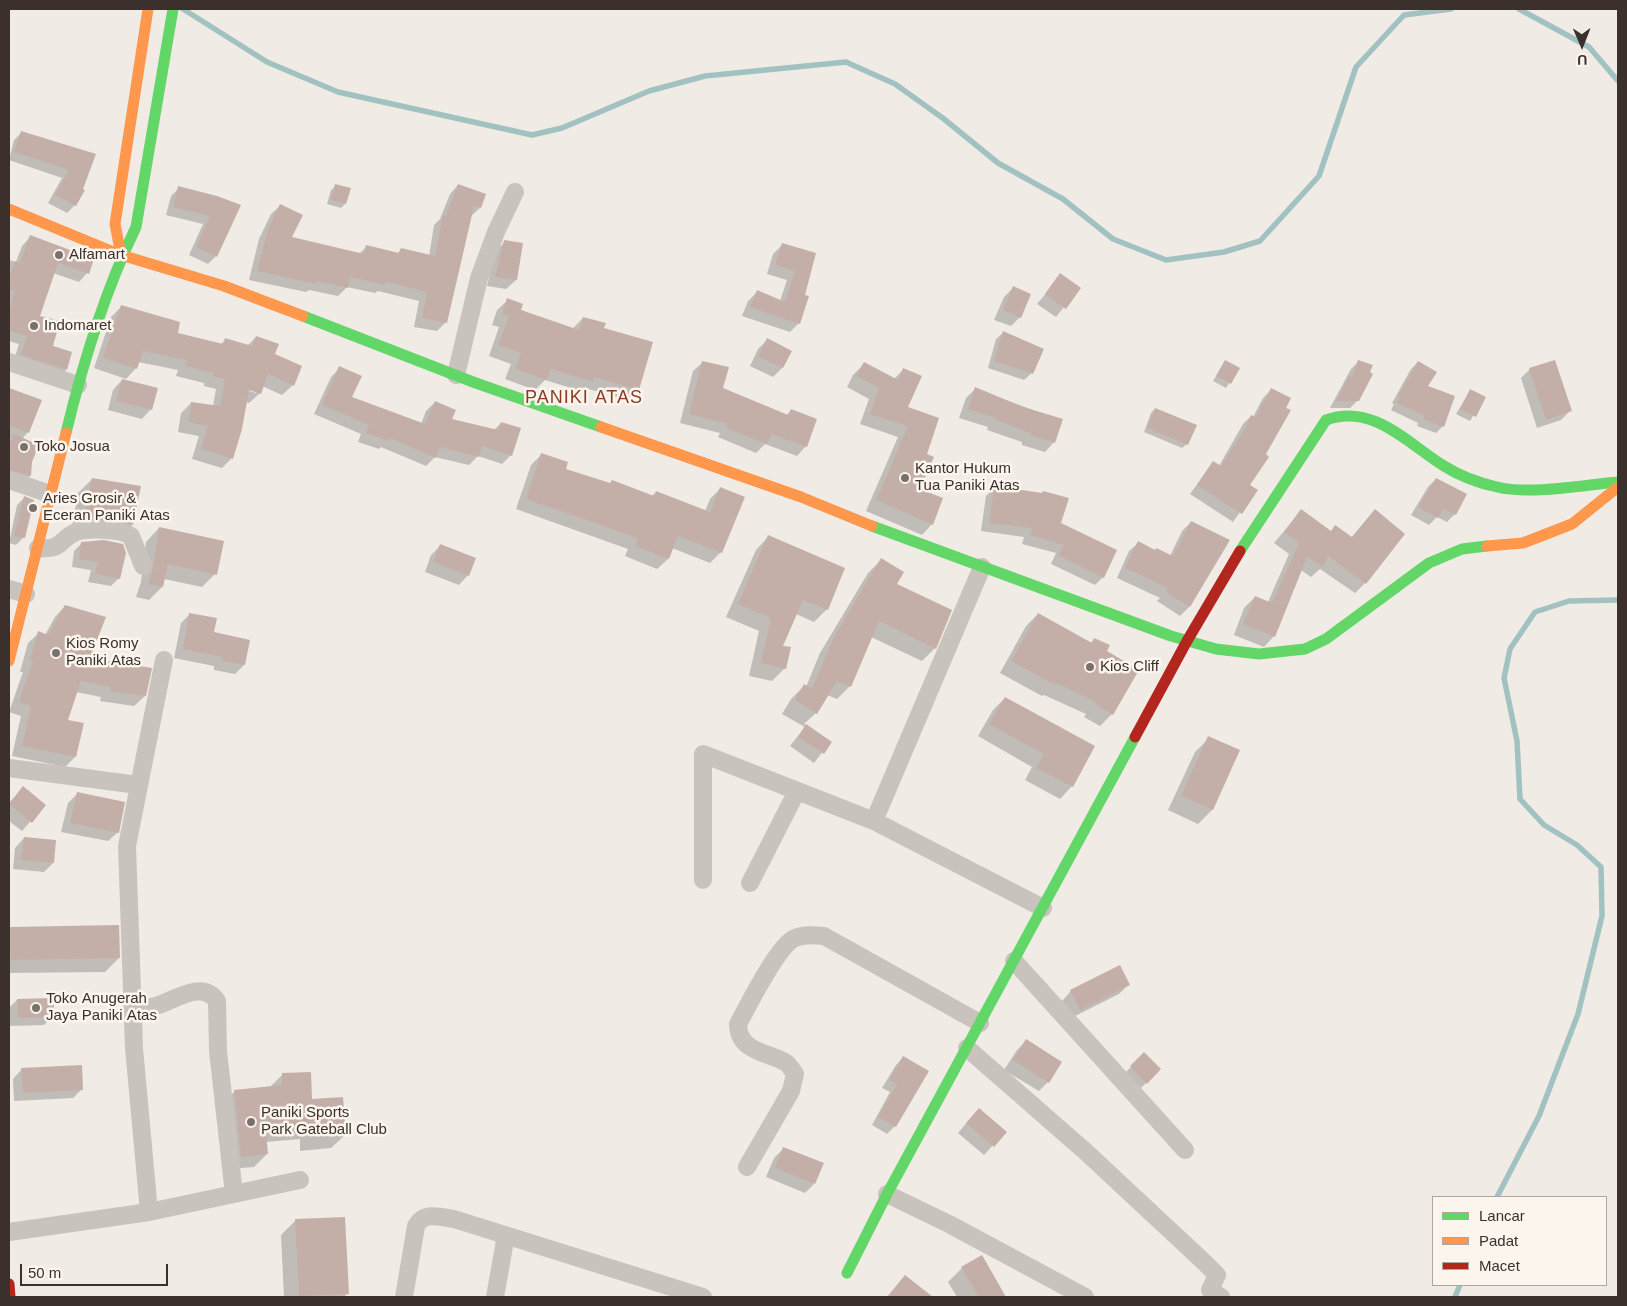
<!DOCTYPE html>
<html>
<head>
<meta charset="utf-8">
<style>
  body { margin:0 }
  #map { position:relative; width:1627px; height:1306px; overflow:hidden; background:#f0ebe5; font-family:Arial,sans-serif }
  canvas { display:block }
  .frame { position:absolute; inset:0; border:10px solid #3b302b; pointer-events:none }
  .legend { position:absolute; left:1432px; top:1196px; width:175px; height:90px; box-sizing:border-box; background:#fbf5ee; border:1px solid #aea6a0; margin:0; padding:6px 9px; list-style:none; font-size:15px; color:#3b302b }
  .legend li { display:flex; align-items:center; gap:10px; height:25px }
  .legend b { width:25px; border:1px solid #aea6a0 }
  .north { position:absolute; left:1557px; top:20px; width:50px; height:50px; -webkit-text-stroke:4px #fbf5ee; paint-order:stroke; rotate:179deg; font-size:14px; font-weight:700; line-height:20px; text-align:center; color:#3b302b }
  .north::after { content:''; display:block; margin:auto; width:18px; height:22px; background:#3b302b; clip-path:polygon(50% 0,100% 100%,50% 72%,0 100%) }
  .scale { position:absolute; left:20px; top:1264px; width:148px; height:22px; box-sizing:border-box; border:2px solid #3b302b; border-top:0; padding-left:6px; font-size:15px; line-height:18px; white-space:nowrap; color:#3b302b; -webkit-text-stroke:4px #fbf5ee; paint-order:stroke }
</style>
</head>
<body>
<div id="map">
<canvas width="1627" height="1306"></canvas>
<div class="frame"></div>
<ul class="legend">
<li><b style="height:6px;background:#63d668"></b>Lancar</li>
<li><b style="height:6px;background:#ff974d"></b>Padat</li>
<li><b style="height:6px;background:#b3261e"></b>Macet</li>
</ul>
<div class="north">U</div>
<div class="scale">50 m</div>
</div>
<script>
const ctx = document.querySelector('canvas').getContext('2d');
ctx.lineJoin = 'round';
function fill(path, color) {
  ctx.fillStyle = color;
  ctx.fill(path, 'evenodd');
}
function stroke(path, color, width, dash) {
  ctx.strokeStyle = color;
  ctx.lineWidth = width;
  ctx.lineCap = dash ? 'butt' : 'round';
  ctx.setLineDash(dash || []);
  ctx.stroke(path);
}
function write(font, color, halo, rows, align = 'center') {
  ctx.font = font + ' Arial,sans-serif';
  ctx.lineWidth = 5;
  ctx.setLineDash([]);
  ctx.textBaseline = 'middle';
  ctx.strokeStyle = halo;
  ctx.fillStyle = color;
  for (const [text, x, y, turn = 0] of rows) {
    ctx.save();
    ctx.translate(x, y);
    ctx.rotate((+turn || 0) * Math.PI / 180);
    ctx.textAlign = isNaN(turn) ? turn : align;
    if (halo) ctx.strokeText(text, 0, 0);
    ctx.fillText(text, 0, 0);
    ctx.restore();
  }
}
fill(new Path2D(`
  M22 132 94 155 75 205 67 213 48 203 62 178 9 160 14 140Z
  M458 185 480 208 470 217 446 322 437 331 414 327 419 301 378 291 375 293 347 287 338 296 309 290 306 292 249 280 259 239 271 214 280 206 290 238 359 254 366 247 397 254 401 249 429 256 434 225 440 219 450 194Z
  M336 186 345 204 341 208 327 204 331 190Z
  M179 188 217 197 216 256 208 264 189 255 203 224 166 215 171 196Z
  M30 237 87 273 79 282 53 273 38 316 51 347 66 370 57 378 13 363 19 344 9 341V260L16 262 22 246Z
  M505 242 516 280 506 289 487 286 495 251Z
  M782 245 815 254 803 296 799 323 790 332 742 316 748 301 757 292 780 301 787 280 767 274 773 254Z
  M1061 275 1079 288 1056 317 1037 304Z
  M1013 288 1020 317 1011 326 994 320 1004 297Z
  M508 300 520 310 572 329 583 318 638 389 628 400 585 388 581 391 545 380 535 390 505 379 511 364 489 356 499 327 492 325 497 310Z
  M121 307 176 334 220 345 226 339 247 346 256 337 274 354 293 385 282 395 262 386 260 393 249 403 246 402 232 458 222 468 192 459 199 436 178 432 181 413 191 403 213 406 216 389 204 386V383L176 376 178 370 138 362 136 368 126 379 94 368 111 317ZM243 389 256 391V393Z
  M1004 332 1032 373 1024 380 988 368 996 339Z
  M767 340 790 351 782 368 773 377 750 366 758 349Z
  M1359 361 1358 400 1350 408H1330L1351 369Z
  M703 362 722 389 786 416 791 410 806 446 797 456 765 444 756 453 718 437 720 433 680 423 693 371Z
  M1225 362 1238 369 1226 388 1213 381Z
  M1418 362 1443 426 1436 433 1417 426 1418 423 1391 410 1394 404 1392 403 1411 369Z
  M864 364 894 379 903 370 906 408 925 454 918 490 932 524 922 535 866 511 898 437 860 424 869 399 847 387 853 375Z
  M340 368 351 398 421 424 426 411 435 402 450 420 493 431 501 423 511 455 502 464 478 456 469 465 435 457 426 466 381 447 379 449 358 442 361 434 314 414 331 377Z
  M1530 369 1570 411 1561 420 1537 428 1521 378Z
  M122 380 151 409 142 419 108 410 113 390Z
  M9 389 40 401 28 432 22 439 31 462 30 476 24 482 9 478Z
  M975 389 1061 420 1054 442 1045 452 1022 445V442L987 430 988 427 959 418 966 398Z
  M1271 390 1249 486 1256 490 1233 522 1190 494 1213 462 1219 466 1243 424 1251 416 1253 417 1263 398Z
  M1470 391 1484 397 1470 421 1456 414Z
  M1155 409 1187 444 1182 448 1144 432 1151 413Z
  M541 455 564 470 652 496 656 492 705 511 710 499 720 489 721 552 710 563 672 548 668 559 657 569 625 556 628 549 516 509 531 465Z
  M92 479 132 525 118 538 71 533 78 493Z
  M1436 479 1466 494 1455 514 1447 522 1437 517 1429 525 1411 515 1428 487Z
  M994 488 1060 524 1103 577 1095 585 1051 564 1056 553 1022 544 1024 537 981 531 986 496Z
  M24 498V537L16 545 9 543 17 505Z
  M1301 511 1330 532 1351 538 1375 511 1365 583 1355 593 1320 569 1311 577 1301 570 1274 636 1264 647 1234 635 1244 608 1255 597 1268 602 1289 554 1274 543Z
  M1191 522 1228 541 1189 607 1180 616 1157 601 1160 598 1117 578 1129 551 1139 542 1154 551 1170 556 1182 531Z
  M159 528 215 574 202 587 164 579 162 587 149 600 136 597 141 582 146 542Z
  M768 537 827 609 814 622 796 614 782 646 785 668 772 681 749 676 759 631 726 617 756 550Z
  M82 543 119 578 111 586 88 582 91 570 72 567 74 551Z
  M440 546 468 575 459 585 425 572 431 555Z
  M881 560 935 648 922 661 871 637 850 686 837 699 827 695 816 713 804 724 830 742 814 763 790 746 805 727 782 714 791 699 804 686 806 687 820 653 868 573Z
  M65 606 88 659 150 669 145 696 134 706 100 701 101 697 76 692 66 721 75 757 65 767 12 756 21 716 9 712 23 672H20L28 643 39 633 45 635 55 617Z
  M190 614 244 665 235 674 214 670V666L174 658 181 623Z
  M1038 614 1090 643 1095 639 1106 652 1112 714 1100 726 1084 717 1086 714 1044 695 1042 696 1000 673 1026 626Z
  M1005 698 1093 747 1072 786 1060 799 1025 780 1032 767 978 736 993 710Z
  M1209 738 1239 751 1212 810 1198 824 1168 810 1195 752Z
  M23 788 45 805 22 831 9 821V803Z
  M77 794 118 832 108 841 61 832 68 803Z
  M24 838 53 863 44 872 13 869 15 848Z
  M11 928 119 958 105 972 9 973V930Z
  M1128 985 1119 994 1071 1018 1062 1001 1071 991Z
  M17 1000 53 1016 44 1025 9 1026V1008Z
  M1026 1041 1048 1082 1039 1091 1004 1070 1017 1050Z
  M1144 1054 1160 1069 1137 1092 1122 1076Z
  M904 1057 927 1071 895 1126 887 1134 872 1125 890 1092 882 1088 896 1065Z
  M22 1069 82 1089 73 1098 14 1101 13 1079Z
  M283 1074 345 1135 331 1148 300 1151V1139L266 1142 267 1154 254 1167 228 1169 222 1104 235 1091 270 1087Z
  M970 1119 1005 1132 984 1155 958 1133Z
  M783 1149 814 1184 805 1193 766 1177 774 1158Z
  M295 1221 348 1293 344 1297H284L281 1235Z
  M981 1257 1005 1297H957L948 1282 962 1268Z`), '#0003');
stroke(new Path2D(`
  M183 9 267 62 338 92 532 135 562 128 649 91 705 76 846 62 895 84 944 119 998 163 1063 199 1113 239 1166 260 1224 252 1260 241 1319 176 1356 67 1404 15 1451 9
  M1519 9 1589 47 1618 81
  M1497 1197 1539 1116 1578 1014 1602 916 1601 867 1577 845 1544 825 1520 799 1517 741 1504 678 1510 649 1535 612 1569 601 1618 600
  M1455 1297 1460 1285`), '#a1c2c1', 5.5);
fill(new Path2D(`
  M21 131 96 154 83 189 85 190 76 206 55 195 69 170 14 152Z
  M335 184 351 188 346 204 331 200Z
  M458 184 486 194 481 208 474 206 447 323 422 318 427 292 386 282 385 285 350 277 348 288 316 281V284L257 271 268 229 280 204 303 215 292 237 364 254 366 245 399 253 401 248 435 256 443 215 446 216Z
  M178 186 217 196 241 205 217 257 196 247 210 216 173 207Z
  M30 235 94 259 89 274 58 263 40 316 60 321 53 346 72 352 67 370 21 355 27 336 9 331V314L15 291 9 289V279L15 261 20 263Z
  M504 240 523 243 517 280 495 277Z
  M782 243 816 253 805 295 809 296 800 324 750 307 757 290 785 302 795 271 775 265Z
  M1060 273 1081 288 1066 309 1045 294Z
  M1013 286 1031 294 1021 318 1003 310Z
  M507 298 523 304 521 310 579 330 583 317 606 323 604 328 653 342 639 390 594 377 593 382 551 369 547 380 515 369 521 353 498 345 509 316 502 314Z
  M121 305 180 322 178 333 223 344 225 338 252 346 256 336 279 344 275 354 302 366 294 386 268 374 261 394 249 390 242 429 233 459 201 449 208 426 188 422 191 402 220 406 225 379 213 376 214 373 186 366 187 360 143 351 137 369 103 358Z
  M1003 331 1044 349 1033 374 994 361Z
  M767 338 792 351 783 368 758 357Z
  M1225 360 1240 368 1231 384 1216 376Z
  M1358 360 1373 365 1370 372 1373 374 1359 401H1336L1349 376 1352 377Z
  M1555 360 1572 411 1546 420 1529 368Z
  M702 361 729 367 723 388 788 415 791 409 817 419 807 447 772 434 767 444 726 428 728 424 689 414Z
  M1418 361 1437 372 1428 386 1455 396 1444 427 1423 419 1424 416 1397 403 1400 397 1398 396Z
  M864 362 898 380 903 368 922 376 908 407 939 418 927 454 934 457 920 489 943 498 933 525 876 500 908 426 870 414 879 388 856 376Z
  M339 366 362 376 352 397 425 424 435 401 456 410 452 419 498 430 501 422 521 428 512 456 482 446 479 457 440 447 436 458 390 438 389 441 366 433 369 425 322 405Z
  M122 379 158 388 152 410 116 401Z
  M975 387 1023 407 1063 419 1055 443 1030 435 1031 433 995 420 996 418 968 409Z
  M9 388 42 400 29 433 9 425Z
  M1271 388 1291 398 1286 408 1291 410 1266 454 1269 457 1250 485 1258 490 1242 514 1197 485 1213 461 1221 466 1244 430 1251 415 1256 417Z
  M1470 389 1486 397 1476 417 1460 409Z
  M1155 408 1197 425 1188 445 1147 428Z
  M14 434 39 445 32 462 31 476 9 470V446Z
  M541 453 568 462 566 469 610 483 612 480 654 496 656 491 710 512 720 487 745 497 722 553 678 536 669 559 635 546 638 538 526 499Z
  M92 478 141 486 133 525 113 520H84Z
  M1436 478 1467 494 1456 515 1443 509 1438 518 1418 507Z
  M994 486 1042 493 1043 491 1069 498 1061 523 1117 550 1104 578 1058 555 1064 545 1030 535 1032 528 989 523Z
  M24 496 34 500 25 538 14 536Z
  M1301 509 1331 531 1335 525 1352 537 1375 509 1405 534 1366 584 1328 556 1323 567 1307 557 1275 637 1243 624 1255 596 1272 603 1299 543 1284 532Z
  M1191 521 1230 540 1190 607 1166 592 1168 588 1125 568 1138 541 1155 550 1156 548 1173 556Z
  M159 527 224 541 217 575 168 564 163 587 148 584 153 568Z
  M768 535 845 568 828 610 803 600 783 646 791 647 786 669 761 663 771 618 738 604Z
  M104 540 123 544 126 553 120 579 95 574 98 562 79 559 81 542Z
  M440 544 476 558 469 576 433 562Z
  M881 558 904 572 897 584 952 610 936 649 879 621 851 687 837 681 817 714 795 700 804 684 812 689 833 639Z
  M65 605 106 617 90 658 152 668 146 696 110 691 111 687 81 681 68 720 84 723 76 757 22 746 31 706 19 702 33 661 30 660 38 631 48 635Z
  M189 613 217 618 214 632 250 640 245 665 222 661 223 657 183 649Z
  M1038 613 1092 643 1094 638 1110 645 1107 651 1139 670 1113 715 1095 704 1096 702 1056 683 1055 685 1011 661Z
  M1005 697 1095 746 1073 787 1036 768 1044 754 989 724Z
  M806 724 832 742 824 754 798 737Z
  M1208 736 1240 750 1213 810 1181 796Z
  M23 786 46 805 32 823 9 804Z
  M77 792 125 802 119 833 70 823Z
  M24 837 56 840 54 863 21 860Z
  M119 925 120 958 11 960 10 927Z
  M1120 965 1130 985 1080 1010 1070 990Z
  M53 998 55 1017 18 1018 17 999Z
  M1026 1039 1062 1062 1049 1083 1013 1060Z
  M1144 1052 1161 1069 1147 1084 1130 1066Z
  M903 1056 929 1071 896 1127 878 1117 897 1084 889 1080Z
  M82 1065 83 1090 23 1093 21 1068Z
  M311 1072 312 1099 343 1097 346 1135 313 1138 312 1127 266 1131 268 1154 241 1157 234 1090 282 1085V1073Z
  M979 1108 1007 1132 994 1147 966 1123Z
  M783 1147 824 1163 815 1184 775 1168Z
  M345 1217 349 1294 299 1296 295 1219Z
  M982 1255 1006 1297H979L961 1267Z
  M905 1275 933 1297H887Z`), '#c3afa7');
stroke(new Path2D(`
  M9 362 78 385
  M456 375 479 278 496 232 515 192
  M9 480 50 494
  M38 548C65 550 57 540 76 532 88 528 121 529 131 536L143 566
  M9 589 26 594
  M9 768 138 785
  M874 821 982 567
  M703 880V754L874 821 1043 908
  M750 883 797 791
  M1014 961 1185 1150
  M132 1009C142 1008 150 1008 159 1005 176 999 203 980 217 1001L218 1051 234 1194
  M967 1048 1086 1152 1204 1262 1217 1275 1210 1290 1221 1297
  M747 1167 791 1091 795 1074C792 1070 789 1064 785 1062 766 1052 738 1051 738 1024 748 1006 776 949 793 939 802 934 814 935 824 936L980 1023
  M887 1194 949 1224 1085 1297
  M149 1212 134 1048 127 846 164 660
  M9 1232 149 1212 300 1180
  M404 1297 416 1226C424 1211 440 1217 454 1219L703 1297
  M495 1297 506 1235`), '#c9c3be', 18);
stroke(new Path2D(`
  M303 316 473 382 601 427
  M66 433C83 362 104 293 136 227L173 9
  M872 526 1171 636 1216 649 1259 654 1305 649 1326 639 1429 563 1462 549 1487 546
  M1240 551 1326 420C1373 403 1407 443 1444 466 1460 476 1479 483 1497 487 1530 495 1583 485 1618 482
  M847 1273 887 1194 1135 737`), '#63d668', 11);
stroke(new Path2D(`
  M9 209 121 255 224 286 303 316
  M121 255 115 224 148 9
  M601 427 801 497 872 526
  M1487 546 1523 543 1572 524 1618 487
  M9 661 66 433`), '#ff974d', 11);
stroke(new Path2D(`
  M1135 737 1187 641 1240 551
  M9 1284 10 1297`), '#b3261e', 11);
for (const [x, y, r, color] of [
  [59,255,5,"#7a716c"],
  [34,326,5,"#7a716c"],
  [24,447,5,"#7a716c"],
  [905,478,5,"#7a716c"],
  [33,508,5,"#7a716c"],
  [56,653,5,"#7a716c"],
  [1090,667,5,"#7a716c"],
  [36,1008,5,"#7a716c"],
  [251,1122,5,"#7a716c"]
]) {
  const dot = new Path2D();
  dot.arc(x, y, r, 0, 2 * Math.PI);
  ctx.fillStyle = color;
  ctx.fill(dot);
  stroke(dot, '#fbf5ee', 2);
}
write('15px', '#3b302b', '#fbf5ee', [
  ["Alfamart",69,255],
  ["Indomaret",44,326],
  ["Toko Josua",34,447],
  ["Kantor Hukum",915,469],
  ["Tua Paniki Atas",915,486],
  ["Aries Grosir &",43,499],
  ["Eceran Paniki Atas",43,516],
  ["Kios Romy",66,644],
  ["Paniki Atas",66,661],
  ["Kios Cliff",1100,667],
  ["Toko Anugerah",46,999],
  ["Jaya Paniki Atas",46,1016],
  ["Paniki Sports",261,1113],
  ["Park Gateball Club",261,1130]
], 'left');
ctx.letterSpacing = '1px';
write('18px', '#8c3b22', '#fbf5ee', [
  ["PANIKI ATAS",584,398]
]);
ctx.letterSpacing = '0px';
</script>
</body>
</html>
